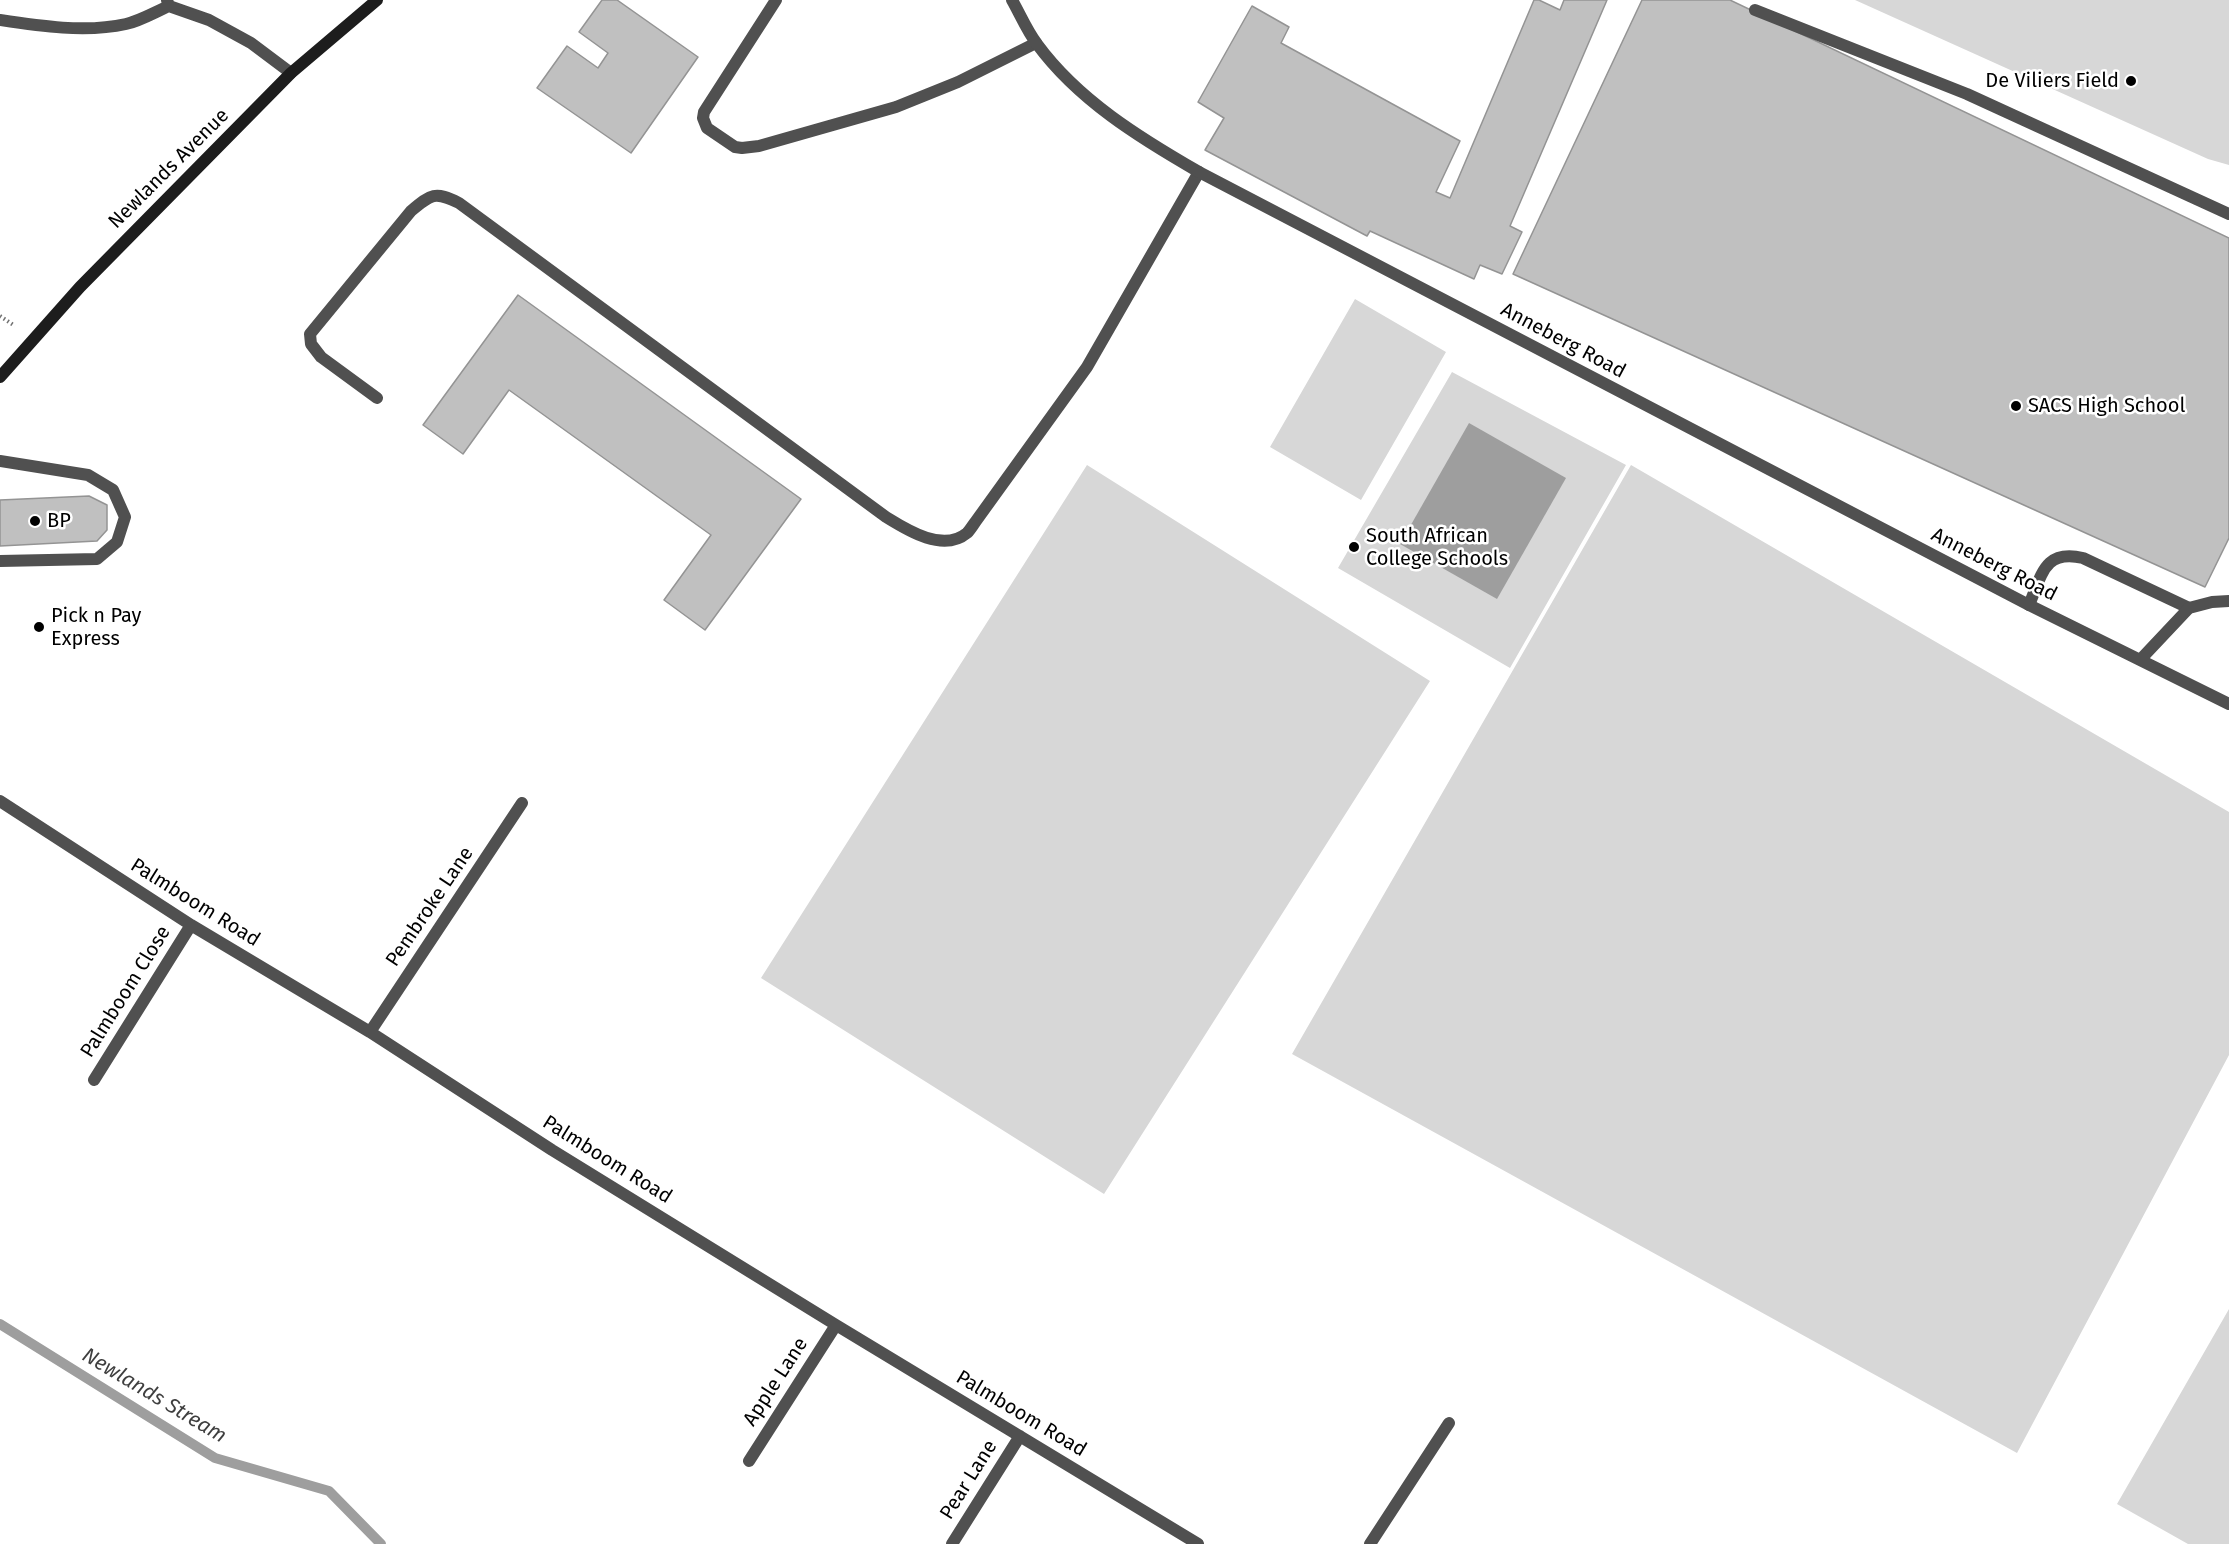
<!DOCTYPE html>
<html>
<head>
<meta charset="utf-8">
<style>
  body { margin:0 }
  canvas { display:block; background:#fff }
</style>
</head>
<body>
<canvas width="2229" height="1544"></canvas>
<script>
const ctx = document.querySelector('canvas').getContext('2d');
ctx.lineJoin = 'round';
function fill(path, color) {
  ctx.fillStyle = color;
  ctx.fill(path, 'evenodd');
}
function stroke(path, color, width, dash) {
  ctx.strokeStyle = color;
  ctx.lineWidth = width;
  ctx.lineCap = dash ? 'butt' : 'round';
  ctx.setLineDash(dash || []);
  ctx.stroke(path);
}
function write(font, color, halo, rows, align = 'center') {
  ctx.font = font + ' "Fira Sans",sans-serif';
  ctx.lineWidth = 5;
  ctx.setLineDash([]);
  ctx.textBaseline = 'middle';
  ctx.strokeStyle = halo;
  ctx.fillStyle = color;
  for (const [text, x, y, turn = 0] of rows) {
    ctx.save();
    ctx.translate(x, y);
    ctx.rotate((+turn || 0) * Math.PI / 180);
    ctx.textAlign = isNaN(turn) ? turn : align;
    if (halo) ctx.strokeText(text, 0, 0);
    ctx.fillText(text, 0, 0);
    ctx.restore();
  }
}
fill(new Path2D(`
  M1855 0H2229V165L2208 159Z
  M1355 299 1446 352 1361 500 1270 447Z
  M1452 372 1626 465 1510 668 1338 568Z
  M1087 465 1430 681 1104 1194 761 978Z
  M1631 465 2229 812V1055L2017 1453 1292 1054Z
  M2229 1309V1544H2188L2117 1504Z`), '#d7d7d7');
fill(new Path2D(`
  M1469 423 1566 478 1497 599 1400 544Z`), '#9e9e9e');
stroke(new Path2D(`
  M0 1324 215 1458 329 1491 381 1544`), '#9e9e9e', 10);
const building = new Path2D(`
  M602 0H617L698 57 631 153 537 88 567 46 598 68 608 53 579 32Z
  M1534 0H1539L1560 10 1564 0H1607L1510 226 1522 232 1502 274 1480 265 1474 279 1370 231 1367 236 1205 150 1224 118 1198 102 1252 6 1289 27 1281 43 1460 141 1436 192 1450 198Z
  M1642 0H1730L2229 238V538L2205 587 1513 274Z
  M518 295 801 499 705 630 664 600 711 535 509 390 463 454 423 425Z
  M89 496 107 505V530L97 541 0 546V500Z`);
fill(building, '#c0c0c0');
stroke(building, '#949494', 1.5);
stroke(new Path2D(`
  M0 316 15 326`), '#727272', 4, [1.5, 3]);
stroke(new Path2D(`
  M776 0 704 112 703 118 707 128 735 147 742 148 759 146 896 107 958 82 1036 43
  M1755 10 1967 94 2229 214
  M377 398 321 357 311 344 310 334 411 211C431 194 435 191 459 203L886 517C907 530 943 553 967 533 970 530 973 525 976 521L1087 367 1199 172
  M0 461 88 475 113 490 125 517 117 542 97 559 0 561
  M2029 605C2042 575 2044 549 2083 558L2189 608
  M1370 1544 1449 1423`), '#505050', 12);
stroke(new Path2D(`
  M167 0 169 6 209 20 251 43 291 73
  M1012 0C1020 14 1027 31 1037 44 1078 100 1140 138 1199 172L2029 605 2229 704
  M0 20C39 26 86 33 126 24 140 21 155 12 169 6
  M2140 660 2189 608 2212 602 2229 601
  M0 801 191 925 370 1032 552 1150 836 1325 1198 1544
  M370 1032 522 803
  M94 1080 191 925
  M749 1461 836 1325
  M952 1544 1020 1436`), '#505050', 12);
stroke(new Path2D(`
  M0 377 80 287 291 73 377 0`), '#1d1d1d', 12);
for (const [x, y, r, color] of [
  [2131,81,6,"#000"],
  [2016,406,6,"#000"],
  [35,521,6,"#000"],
  [1354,547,6,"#000"],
  [39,627,6,"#000"]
]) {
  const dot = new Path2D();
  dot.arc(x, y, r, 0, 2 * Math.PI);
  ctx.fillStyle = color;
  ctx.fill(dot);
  stroke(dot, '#fff', 2);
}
write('20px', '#000', '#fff', [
  ["De Viliers Field",2119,81,"right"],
  ["SACS High School",2028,406],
  ["BP",47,521],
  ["South African",1366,536],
  ["College Schools",1366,559],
  ["Pick n Pay",51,616],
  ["Express",51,639]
], 'left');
write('20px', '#000', '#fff', [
  ["Newlands Avenue",169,169,-45],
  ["Anneberg Road",1563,341,28],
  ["Anneberg Road",1994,565,27],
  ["Palmboom Road",195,903,32],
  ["Pembroke Lane",430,907,-56],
  ["Palmboom Close",126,992,-58],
  ["Palmboom Road",607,1160,32],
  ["Apple Lane",776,1382,-57],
  ["Palmboom Road",1021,1414,31],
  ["Pear Lane",969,1480,-58]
]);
write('italic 21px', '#3f3f3f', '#fff', [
  ["Newlands Stream",154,1396,31]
]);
</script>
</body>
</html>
